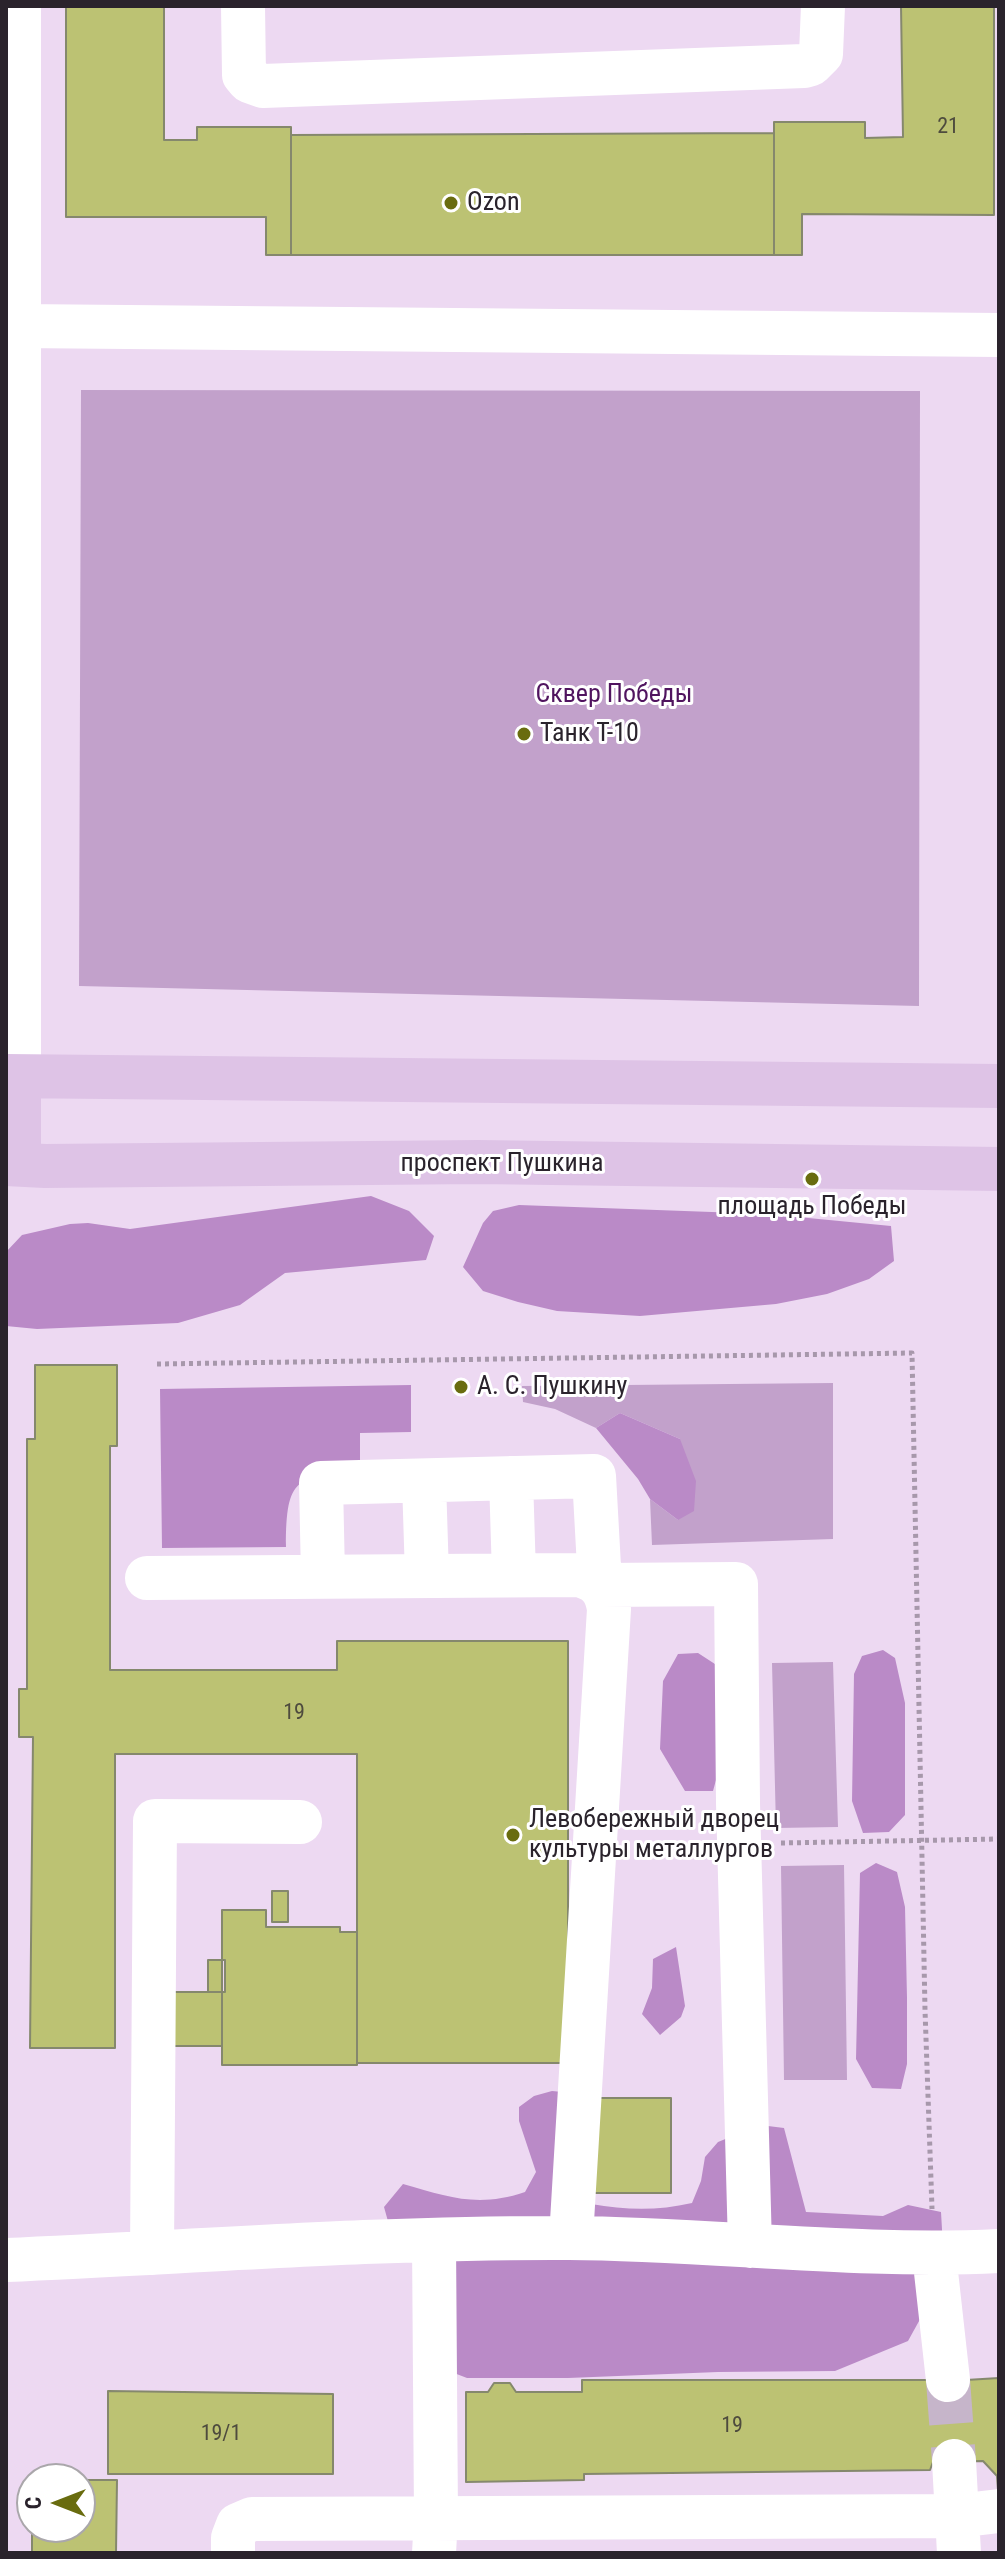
<!DOCTYPE html>
<html>
<head>
<meta charset="utf-8">
<style>
  body { margin:0 }
  #map { position:relative; width:1005px; height:2559px; overflow:hidden; background:#edd9f2; font-family:"Roboto Condensed",sans-serif }
  canvas { display:block }
  .frame { position:absolute; inset:0; border:8px solid #2a232c; pointer-events:none }
  .north { position:absolute; left:16px; top:2463px; width:80px; height:80px; box-sizing:border-box; background:#fff; border:2px solid #aaa7ab; border-radius:50%; rotate:270deg; font-size:22px; font-weight:700; line-height:32px; text-align:center; color:#2a232c }
  .north::after { content:''; display:block; margin:auto; width:28px; height:36px; background:#696c0f; clip-path:polygon(50% 0,100% 100%,50% 72%,0 100%) }
</style>
</head>
<body>
<div id="map">
<canvas width="1005" height="2559"></canvas>
<div class="frame"></div>
<div class="north">С</div>
</div>
<script>
const ctx = document.querySelector('canvas').getContext('2d');
ctx.lineJoin = 'round';
function fill(path, color) {
  ctx.fillStyle = color;
  ctx.fill(path, 'evenodd');
}
function stroke(path, color, width, dash) {
  ctx.strokeStyle = color;
  ctx.lineWidth = width;
  ctx.lineCap = dash ? 'butt' : 'round';
  ctx.setLineDash(dash || []);
  ctx.stroke(path);
}
function write(font, color, halo, rows, align = 'center') {
  ctx.font = font + ' "Roboto Condensed",sans-serif';
  ctx.lineWidth = 6;
  ctx.setLineDash([]);
  ctx.textBaseline = 'middle';
  ctx.strokeStyle = halo;
  ctx.fillStyle = color;
  for (const [text, x, y, turn = 0] of rows) {
    ctx.save();
    ctx.translate(x, y);
    ctx.rotate((+turn || 0) * Math.PI / 180);
    ctx.textAlign = isNaN(turn) ? turn : align;
    if (halo) ctx.strokeText(text, 0, 0);
    ctx.fillText(text, 0, 0);
    ctx.restore();
  }
}
fill(new Path2D(`
  M81 390 920 391 919 1006 79 986Z
  M833 1383V1539L652 1545 650 1499 678 1520 680 1439 620 1413 596 1428 555 1409 523 1402 522 1386Z
  M833 1662 838 1827 776 1828 772 1663Z
  M844 1865 847 2080H784L781 1866Z`), '#c2a1cb');
fill(new Path2D(`
  M371 1196 409 1211 434 1236 426 1260 285 1273 240 1305 178 1323 37 1329 6 1326V1252L22 1235 70 1224 88 1223 130 1229Z
  M519 1205 767 1214 891 1226 894 1261 869 1279 827 1294 776 1304 640 1316 557 1311 518 1302 483 1291 463 1267 483 1223 493 1211Z
  M411 1385V1432L360 1433V1462C297 1481 286 1474 286 1547L162 1548 160 1389Z
  M620 1413 680 1439 696 1481 694 1511 678 1520 650 1499 638 1479 596 1428Z
  M883 1650 895 1658 905 1703V1815L889 1832 863 1833 852 1801 854 1674 862 1656Z
  M698 1653 718 1666 722 1758 713 1791H685L660 1749 663 1681 678 1654Z
  M876 1863 897 1872 905 1907 907 1998V2064L901 2089 872 2088 856 2059 860 1873Z
  M676 1947 685 2006 681 2017 660 2035 642 2014 652 1988 653 1959Z
  M552 2091 584 2094 591 2204C626 2210 657 2211 692 2203L701 2181 705 2157 718 2142 760 2125 784 2128 806 2212 883 2216 908 2205 941 2212 944 2264 929 2303 908 2341 835 2371 718 2372 568 2378H467L454 2373 447 2307 391 2232 384 2207 403 2184C448 2197 478 2208 525 2192L536 2172 519 2121V2107L534 2096Z`), '#ba8ac7');
const building = new Path2D(`
  M66 6H164V140H197V127H291V255H266V217H66Z
  M901 6H994V215L802 214V255H774V122H865V138L903 137Z
  M774 133V255H291V135Z
  M35 1365H117V1446H110V1670H337V1641H568V2063H357V1754H115V2048H30L33 1737H19V1689H27V1439H35Z
  M272 1891H288V1922H272Z
  M222 1910H266V1927H340V1932H357V2065H222Z
  M208 1960H225V1992H208Z
  M173 1992H222V2046H173Z
  M593 2098H671V2193H593Z
  M999 2378V2504L997 2476 983 2461 933 2462 930 2470 584 2474V2480L466 2482V2392H488L494 2383H510L516 2392H582V2380H966Z
  M108 2391 333 2394V2474H108Z
  M32 2480V2527H80V2480H117L116 2553H32Z`);
fill(building, '#bcc273');
stroke(building, '#85886d', 2);
stroke(new Path2D(`
  M948 2380 954 2461`), '#c6b5ca', 44, [44, 22]);
stroke(new Path2D(`
  M157 1364 912 1353 925 2010 932 2209
  M781 1843 999 1839`), '#a798ab', 5, [4, 4]);
stroke(new Path2D(`
  M19 6V1077
  M243 6 244 75 249 81 263 86 804 66 811 64 821 54 823 6
  M19 326 999 335
  M511 1478 514 1575
  M424 1481 427 1576
  M323 1576 321 1483 594 1476 600 1585 736 1584 738 1803 750 2246
  M147 1578 577 1575C597 1579 606 1589 609 1609L571 2238
  M434 2240 436 2518 434 2553
  M152 2253 155 1821 300 1822
  M934 2254 948 2380
  M6 2260C193 2252 381 2237 569 2238 713 2239 856 2258 999 2251
  M233 2553V2538L238 2525 252 2519 957 2516 954 2461
  M959 2553 957 2516 999 2511`), '#fff', 44);
stroke(new Path2D(`
  M6 1076 999 1086
  M19 1077V1164
  M6 1164 45 1166 478 1162 999 1169`), '#dec3e6', 44);
for (const [x, y, r, color] of [
  [451,203,8,"#696c0f"],
  [524,734,8,"#696c0f"],
  [812,1179,8,"#696c0f"],
  [461,1387,8,"#696c0f"],
  [513,1835,8,"#696c0f"]
]) {
  const dot = new Path2D();
  dot.arc(x, y, r, 0, 2 * Math.PI);
  ctx.fillStyle = color;
  ctx.fill(dot);
  stroke(dot, '#fff', 3);
}
write('22px', '#4e4b3e', null, [
  ["21",948,127],
  ["19",294,1713],
  ["19",732,2426],
  ["19/1",221,2434]
]);
write('26px', '#2a232c', '#fff', [
  ["Ozon",467,203],
  ["Танк Т-10",540,734],
  ["площадь Победы",812,1207,"center"],
  ["А. С. Пушкину",477,1387],
  ["Левобережный дворец",529,1820],
  ["культуры металлургов",529,1850]
], 'left');
write('26px', '#50145f', '#fff', [
  ["Сквер Победы",614,695]
]);
write('26px', '#2a232c', '#fff', [
  ["проспект Пушкина",502,1164]
]);
</script>
</body>
</html>
